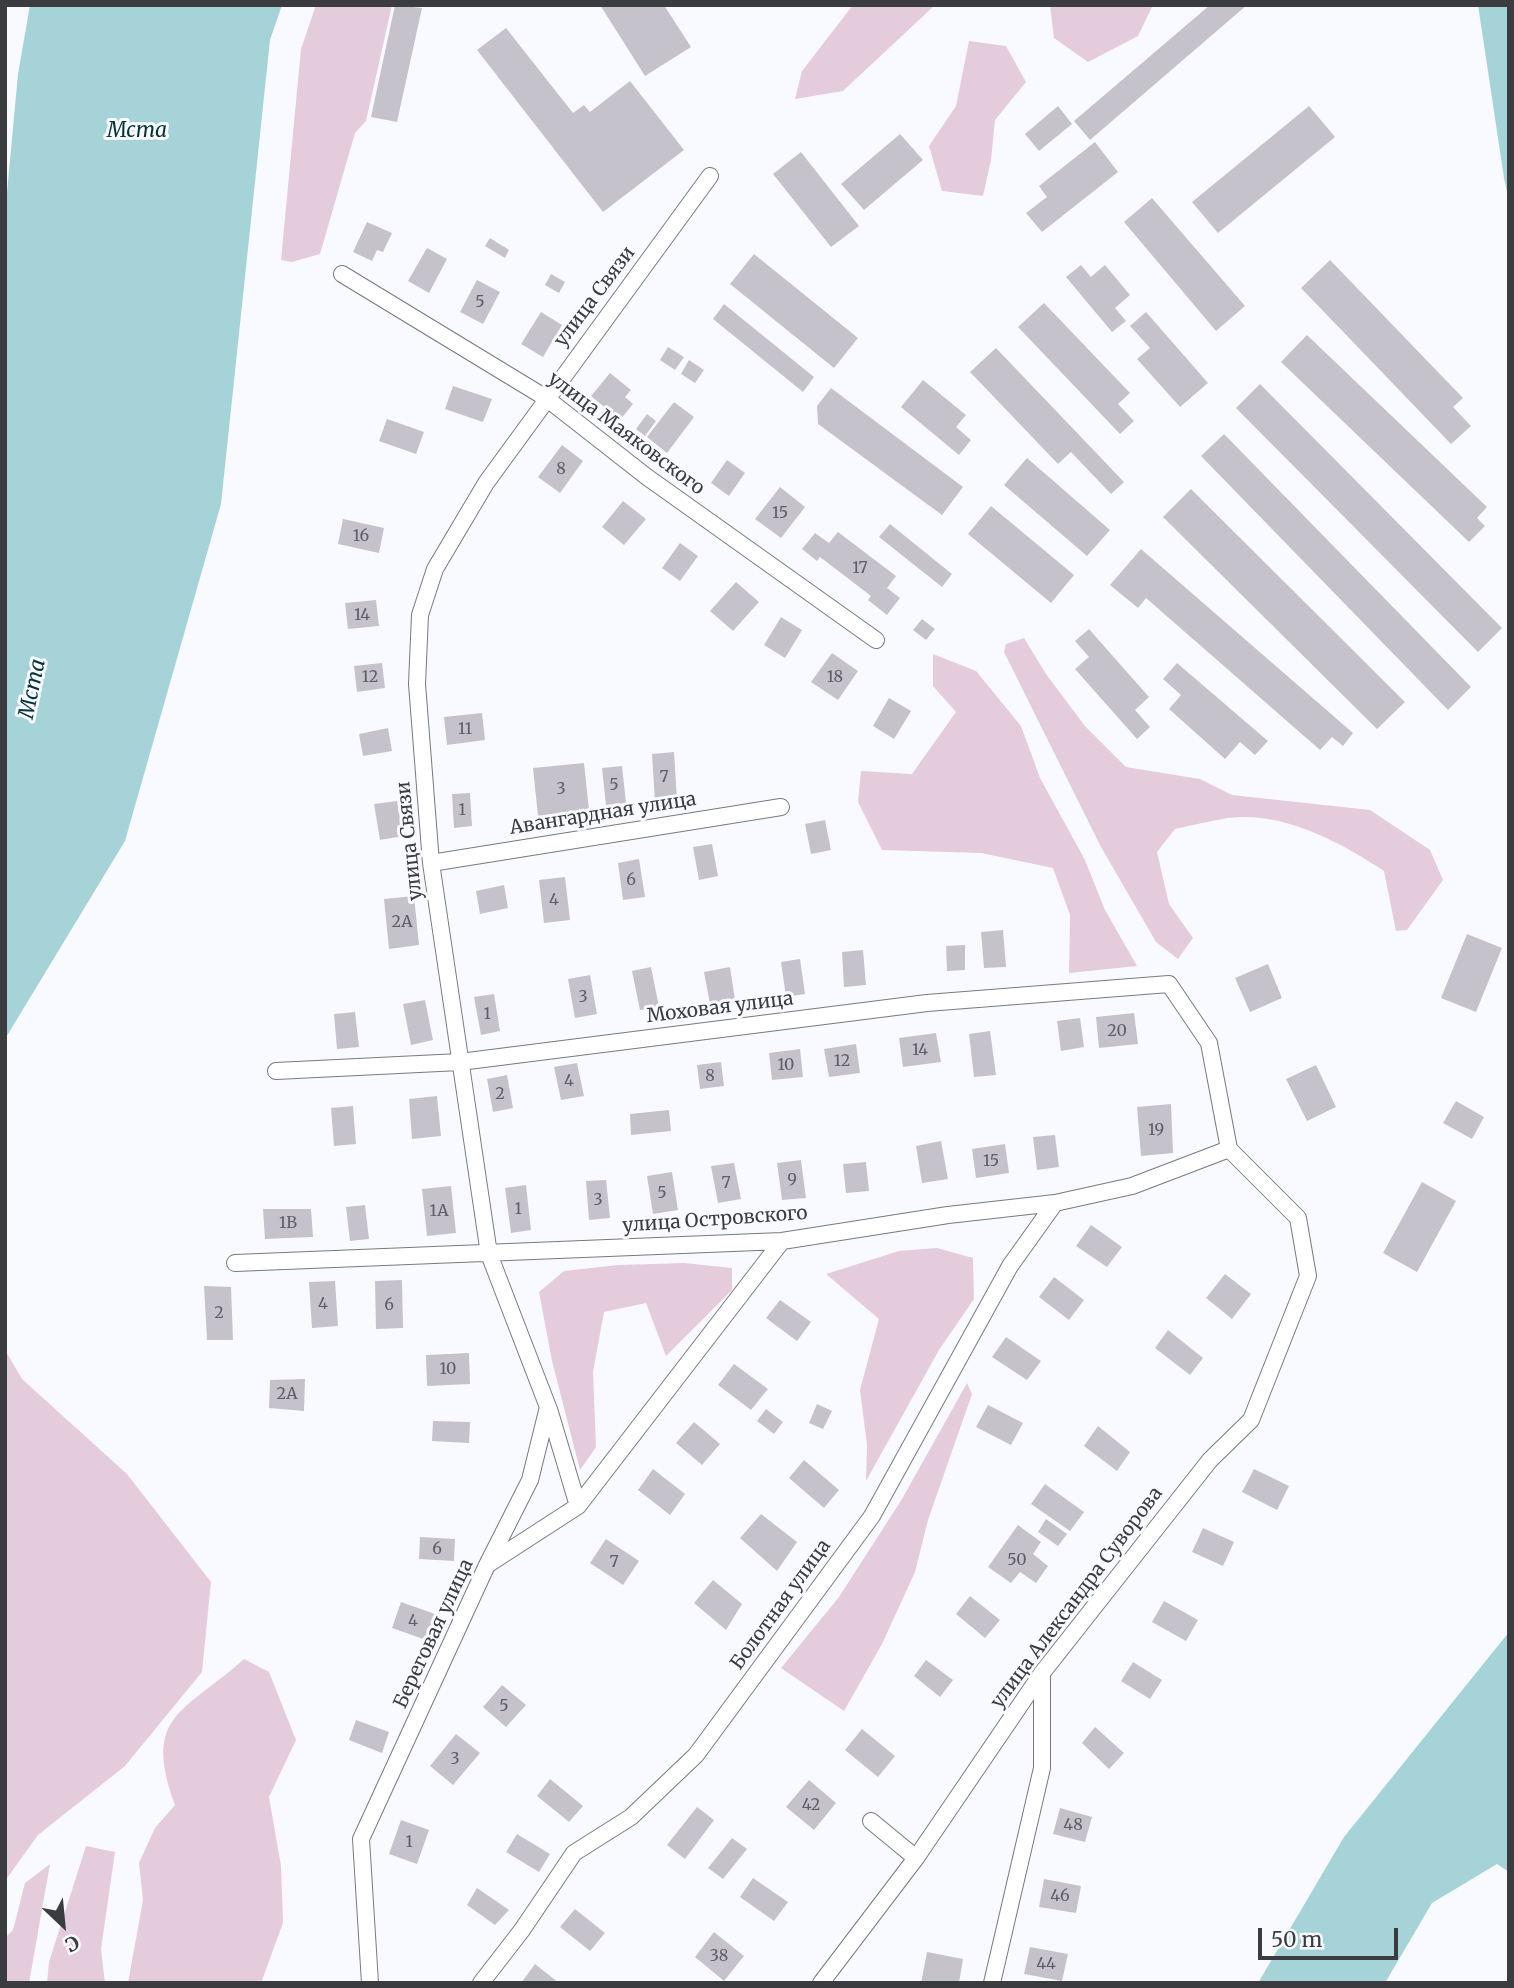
<!DOCTYPE html>
<html>
<head>
<meta charset="utf-8">
<style>
  body { margin:0 }
  #map { position:relative; width:1514px; height:1988px; overflow:hidden; background:#f9faff; font-family:Merriweather,serif }
  canvas { display:block }
  .frame { position:absolute; inset:0; border:7px solid #3b3c40; pointer-events:none }
  .north { position:absolute; left:28px; top:1890px; width:70px; height:70px; -webkit-text-stroke:5px #f9faff; paint-order:stroke; rotate:154deg; font-size:19px; font-weight:700; line-height:28px; text-align:center; color:#3b3c40 }
  .north::after { content:''; display:block; margin:auto; width:24px; height:32px; background:#3b3c40; clip-path:polygon(50% 0,100% 100%,50% 72%,0 100%) }
  .scale { position:absolute; left:1258px; top:1928px; width:140px; height:32px; box-sizing:border-box; border:4px solid #3b3c40; border-top:0; padding-left:9px; font-size:21px; line-height:24px; white-space:nowrap; color:#3b3c40; -webkit-text-stroke:5px #f9faff; paint-order:stroke }
</style>
</head>
<body>
<div id="map">
<canvas width="1514" height="1988"></canvas>
<div class="frame"></div>
<div class="north">С</div>
<div class="scale">50 m</div>
</div>
<script>
const ctx = document.querySelector('canvas').getContext('2d');
ctx.lineJoin = 'round';
function fill(path, color) {
  ctx.fillStyle = color;
  ctx.fill(path, 'evenodd');
}
function stroke(path, color, width, dash) {
  ctx.strokeStyle = color;
  ctx.lineWidth = width;
  ctx.lineCap = dash ? 'butt' : 'round';
  ctx.setLineDash(dash || []);
  ctx.stroke(path);
}
function write(font, color, halo, rows, align = 'center') {
  ctx.font = font + ' Merriweather,serif';
  ctx.lineWidth = 6;
  ctx.setLineDash([]);
  ctx.textBaseline = 'middle';
  ctx.strokeStyle = halo;
  ctx.fillStyle = color;
  for (const [text, x, y, turn = 0] of rows) {
    ctx.save();
    ctx.translate(x, y);
    ctx.rotate((+turn || 0) * Math.PI / 180);
    ctx.textAlign = isNaN(turn) ? turn : align;
    if (halo) ctx.strokeText(text, 0, 0);
    ctx.fillText(text, 0, 0);
    ctx.restore();
  }
}
fill(new Path2D(`
  M316 5H392L366 121 355 133 320 254 292 262 281 260 301 49Z
  M853 5H935L843 91 795 99 802 71Z
  M1050 5H1153L1138 36 1088 62 1054 38Z
  M969 41 1006 46 1026 82 995 120 991 160 983 196 942 191 929 146 956 106Z
  M1024 638 1046 674 1085 726 1126 767 1200 779 1232 795 1370 810 1430 850 1443 880 1407 930 1396 931 1384 871C1340 842 1283 811 1228 818 1210 821 1193 825 1175 829L1157 852 1169 904 1193 938 1178 959 1156 942 1101 847 1004 652 1006 644Z
  M933 654 976 671 1021 726 1040 778 1085 860 1105 910 1137 966 1069 973 1070 915 1053 868 981 853 882 850 858 802 861 771 912 774 956 712 933 686Z
  M937 1248 973 1258 974 1299 939 1350 866 1481 867 1445 860 1390 879 1319 826 1274 899 1251Z
  M684 1263 732 1268V1290L666 1356 646 1303 604 1312 593 1372 596 1447 580 1470 552 1361 539 1292 564 1271 618 1265Z
  M5 1350 22 1379 127 1474 211 1582 202 1672 125 1766 38 1835 5 1881Z
  M967 1383 972 1394 928 1520 915 1572 882 1644 844 1711 781 1668 839 1597 902 1499Z
  M244 1659 269 1672 296 1740 269 1797 281 1866 283 1923 261 1983H128L143 1900 139 1863 155 1828 175 1805C142 1714 184 1713 244 1659Z
  M86 1846 115 1852 101 1949 105 1983H47L49 1962Z
  M50 1864 29 1983H5V1938L13 1930 25 1883Z`), '#e4ccdc');
fill(new Path2D(`
  M30 5H282L270 40 221 504 125 841 5 1039V214L18 74Z
  M1478 5H1509V201L1504 178Z
  M1509 1632V1872L1497 1864 1432 1903 1385 1983H1258L1344 1837Z`), '#a6d3d8');
fill(new Path2D(`
  M395 5 422 8 397 122 371 117Z
  M600 5H664L691 47 645 76Z
  M1210 5H1247L1090 140 1074 121Z
  M506 28 573 113 584 105 590 112 630 81 684 150 603 212 477 50Z
  M1058 106 1072 124 1039 151 1025 134Z
  M1309 106 1335 137 1218 233 1192 202Z
  M900 134 923 160 864 210 841 184Z
  M1095 142 1118 172 1042 232 1026 213 1047 197 1039 186Z
  M801 152 859 226 831 247 773 174Z
  M1152 198 1245 306 1216 331 1124 222Z
  M367 222 392 233 383 252 377 250 372 261 353 252Z
  M490 238 509 250 505 258 485 246Z
  M427 248 447 259 429 293 408 281Z
  M754 254 858 338 834 368 730 284Z
  M1330 260 1463 398 1453 407 1471 426 1451 444 1301 288Z
  M1081 265 1091 277 1105 265 1130 295 1115 308 1126 321 1112 332 1066 277Z
  M551 274 565 282 559 293 545 285Z
  M477 280 500 292 483 324 460 312Z
  M1044 303 1130 393 1118 404 1134 421 1120 434 1018 327Z
  M724 304 814 377 803 392 713 319Z
  M541 312 562 325 543 357 521 344Z
  M1146 312 1208 383 1180 407 1137 359 1150 348 1130 326Z
  M1307 335 1487 507 1477 518 1485 526 1469 542 1281 362Z
  M668 347 684 357 675 370 660 360Z
  M996 348 1124 482 1111 494 1071 452 1058 464 970 372Z
  M689 360 704 370 695 383 681 374Z
  M610 373 631 390 625 397 633 404 620 420 591 396Z
  M923 380 966 415 956 427 971 440 959 455 901 407Z
  M1260 384 1502 628 1478 652 1236 408Z
  M453 386 492 399 483 422 445 409Z
  M831 388 963 487 942 515 818 424 817 406Z
  M674 402 694 417 667 453 647 437Z
  M647 414 656 421 645 436 636 429Z
  M387 419 424 432 416 454 379 441Z
  M1224 434 1471 687 1448 710 1201 456Z
  M562 445 583 461 560 493 538 477Z
  M1027 458 1110 530 1087 556 1004 485Z
  M727 460 745 473 729 496 711 483Z
  M780 487 805 507 781 538 755 519Z
  M1191 489 1405 702 1377 729 1163 517Z
  M623 501 646 519 624 545 602 527Z
  M991 506 1074 575 1051 603 968 534Z
  M343 519 384 528 379 553 338 544Z
  M890 524 952 574 942 587 879 537Z
  M838 532 896 576 887 588 900 598 887 615 868 600 871 596 820 557 817 561 802 549 815 533 829 543Z
  M680 543 698 556 680 581 662 568Z
  M1141 549 1353 733 1343 746 1332 737 1320 750 1146 598 1138 608 1110 585Z
  M736 582 759 602 733 631 710 611Z
  M376 600 379 626 348 629 345 603Z
  M781 617 802 630 785 658 764 645Z
  M922 619 935 629 926 640 913 630Z
  M1089 629 1149 697 1135 710 1150 727 1137 739 1075 669 1089 657 1075 641Z
  M832 653 858 671 838 700 811 682Z
  M382 663 385 688 357 692 354 666Z
  M1177 663 1268 741 1255 755 1240 742 1225 759 1169 709 1181 695 1163 679Z
  M889 698 911 711 894 739 873 726Z
  M482 713 485 740 447 745 444 717Z
  M388 728 392 751 363 756 359 734Z
  M674 752 677 800 655 802 652 754Z
  M584 763 589 810 538 816 533 768Z
  M622 766 626 803 606 805 602 768Z
  M470 793 472 826 454 828 452 794Z
  M397 801 403 836 380 840 374 804Z
  M825 820 831 850 811 854 805 824Z
  M712 844 718 876 699 880 693 847Z
  M639 859 645 897 623 900 618 863Z
  M565 877 570 920 544 923 539 880Z
  M504 885 508 908 480 914 476 891Z
  M414 896 419 945 389 949 384 899Z
  M1003 930 1006 967 984 968 981 932Z
  M1467 934 1502 948 1476 1012 1441 998Z
  M965 945V970L947 971 946 946Z
  M863 950 866 985 844 987 842 952Z
  M800 959 805 994 786 997 781 962Z
  M1268 964 1282 998 1250 1012 1235 978Z
  M651 967 659 1007 640 1010 632 971Z
  M730 967 735 1000 710 1004 704 972Z
  M590 975 597 1014 575 1018 568 979Z
  M494 994 500 1031 481 1035 474 997Z
  M425 1000 433 1040 411 1045 403 1004Z
  M355 1012 359 1047 337 1049 334 1014Z
  M1134 1013 1138 1044 1099 1048 1096 1017Z
  M1080 1018 1084 1047 1061 1051 1057 1021Z
  M990 1031 996 1075 974 1077 969 1034Z
  M936 1033 941 1062 903 1067 899 1038Z
  M856 1044 860 1073 829 1077 824 1049Z
  M800 1049 803 1077 772 1080 769 1053Z
  M721 1062 724 1086 700 1089 697 1065Z
  M577 1063 584 1096 561 1100 554 1067Z
  M1316 1065 1336 1107 1307 1121 1286 1079Z
  M507 1075 513 1108 493 1112 487 1079Z
  M437 1096 441 1136 412 1139 409 1099Z
  M1456 1101 1484 1117 1472 1139 1443 1123Z
  M1171 1104 1173 1153 1141 1156 1137 1107Z
  M353 1106 356 1144 334 1146 331 1108Z
  M669 1110 671 1131 631 1135 630 1114Z
  M1055 1135 1059 1167 1037 1170 1033 1137Z
  M941 1141 948 1179 922 1183 916 1146Z
  M1005 1144 1009 1173 976 1178 972 1149Z
  M801 1160 806 1198 782 1200 777 1163Z
  M866 1162 869 1191 846 1193 843 1164Z
  M734 1163 741 1199 718 1203 711 1166Z
  M672 1172 678 1210 653 1214 647 1176Z
  M606 1180 610 1218 589 1220 586 1181Z
  M1422 1182 1456 1201 1417 1272 1383 1253Z
  M526 1185 531 1230 511 1233 505 1188Z
  M451 1186 456 1233 427 1236 422 1189Z
  M365 1205 369 1239 350 1241 346 1207Z
  M263 1209H311L313 1237 265 1239Z
  M1091 1225 1122 1247 1107 1267 1076 1246Z
  M1225 1274 1251 1294 1232 1319 1206 1298Z
  M1054 1277 1084 1300 1069 1320 1039 1297Z
  M402 1280 403 1328 376 1329 375 1281Z
  M335 1281 338 1326 312 1328 309 1282Z
  M204 1286 231 1287 233 1340H207Z
  M780 1300 811 1322 797 1341 766 1318Z
  M1168 1330 1203 1358 1190 1375 1155 1348Z
  M1006 1337 1041 1361 1027 1380 992 1357Z
  M469 1353 470 1384 427 1386 426 1355Z
  M734 1364 768 1389 751 1410 718 1385Z
  M305 1379 304 1411 269 1408 270 1380Z
  M817 1404 832 1411 823 1429 809 1423Z
  M988 1405 1023 1423 1011 1445 976 1427Z
  M766 1409 783 1422 774 1434 757 1421Z
  M433 1421 470 1422 469 1443 432 1441Z
  M694 1422 720 1444 702 1465 676 1443Z
  M1098 1426 1130 1452 1117 1471 1084 1446Z
  M804 1460 839 1490 824 1508 789 1478Z
  M653 1469 685 1494 670 1515 638 1490Z
  M1254 1469 1289 1486 1277 1510 1242 1492Z
  M1045 1484 1084 1512 1070 1531 1031 1504Z
  M761 1514 797 1542 777 1571 740 1538Z
  M1046 1519 1067 1534 1058 1546 1038 1532Z
  M1018 1525 1041 1542 1033 1554 1048 1566 1036 1583 1020 1572 1011 1583 988 1567Z
  M1203 1528 1234 1542 1223 1566 1192 1552Z
  M420 1537 455 1539 454 1561 419 1559Z
  M606 1539 639 1561 623 1585 590 1563Z
  M713 1580 742 1604 726 1630 694 1603Z
  M970 1596 1000 1620 985 1638 956 1614Z
  M1164 1601 1198 1620 1186 1641 1152 1622Z
  M401 1602 435 1614 426 1640 392 1628Z
  M926 1660 953 1680 940 1697 914 1676Z
  M1133 1662 1162 1680 1150 1699 1121 1681Z
  M502 1685 526 1705 506 1727 483 1707Z
  M356 1720 389 1732 382 1753 349 1740Z
  M1095 1727 1124 1753 1109 1769 1082 1743Z
  M862 1729 895 1756 878 1777 845 1750Z
  M456 1734 480 1753 453 1785 430 1766Z
  M550 1779 583 1806 569 1822 537 1796Z
  M809 1780 836 1803 814 1830 786 1807Z
  M697 1807 714 1820 685 1859 667 1845Z
  M1060 1808 1092 1817 1085 1842 1053 1834Z
  M401 1820 429 1830 417 1864 389 1854Z
  M517 1834 550 1854 539 1872 506 1852Z
  M732 1838 747 1849 723 1879 708 1868Z
  M753 1878 788 1902 774 1921 740 1897Z
  M1044 1879 1081 1886 1076 1913 1039 1907Z
  M477 1888 509 1910 495 1925 467 1905Z
  M575 1909 605 1933 590 1951 560 1927Z
  M714 1932 744 1956 724 1981 695 1957Z
  M1030 1947 1068 1954 1062 1981 1024 1974Z
  M927 1952 963 1959 959 1983H921Z
  M535 1964 559 1983H521Z`), '#c6c2cc');
const minor = new Path2D(`
  M342 274 546 398 647 477 876 640
  M431 863 781 807
  M276 1071 460 1062 927 1003 1169 984 1209 1043 1229 1149 1298 1218 1308 1276 1251 1420 1210 1460 1042 1673 916 1858 821 1983
  M235 1263 782 1241 948 1215 1055 1203 1132 1186 1229 1149
  M549 1409 578 1506
  M487 1565 530 1480 548 1407 489 1254 431 863 417 684 420 615 435 569 486 483 710 176
  M871 1821 916 1858
  M370 1983 361 1839 487 1565 578 1506 782 1241
  M481 1983 522 1930 574 1853 631 1817 696 1755 872 1516 1010 1266 1055 1203
  M992 1983 1042 1768V1673`);
stroke(minor, '#777a83', 18);
stroke(minor, '#fff', 16);
write('16px', '#5e5e63', null, [
  ["5",480,302],
  ["8",561,469],
  ["15",780,513],
  ["16",361,536],
  ["17",860,568],
  ["14",362,615],
  ["12",370,677],
  ["18",835,677],
  ["11",465,729],
  ["7",664,777],
  ["5",614,785],
  ["3",561,789],
  ["1",462,810],
  ["6",631,880],
  ["4",554,900],
  ["2А",402,922],
  ["3",583,997],
  ["1",487,1014],
  ["20",1117,1031],
  ["14",920,1050],
  ["12",842,1061],
  ["10",786,1065],
  ["8",710,1076],
  ["4",569,1081],
  ["2",500,1094],
  ["19",1156,1130],
  ["15",991,1161],
  ["9",792,1180],
  ["7",726,1183],
  ["5",662,1193],
  ["3",598,1200],
  ["1",518,1209],
  ["1А",439,1211],
  ["1В",288,1223],
  ["4",323,1304],
  ["6",389,1305],
  ["2",219,1313],
  ["10",448,1369],
  ["2А",287,1394],
  ["6",437,1549],
  ["50",1017,1560],
  ["7",614,1562],
  ["4",413,1621],
  ["5",504,1706],
  ["3",455,1759],
  ["42",811,1805],
  ["48",1073,1825],
  ["1",409,1842],
  ["46",1060,1896],
  ["38",719,1956],
  ["44",1046,1964]
]);
write('19px', '#3b3c40', '#f9faff', [
  ["улица Связи",595,297,-53],
  ["улица Маяковского",626,434,37],
  ["Авангардная улица",603,814,-9],
  ["улица Связи",410,841,-96],
  ["Моховая улица",720,1008,-7],
  ["улица Островского",715,1220,-4],
  ["улица Александра Суворова",1077,1598,-53],
  ["Болотная улица",781,1605,-54],
  ["Береговая улица",434,1634,-65]
]);
write('italic 21px', '#073439', '#f9faff', [
  ["Мста",137,131],
  ["Мста",33,689,-78]
]);
</script>
</body>
</html>
